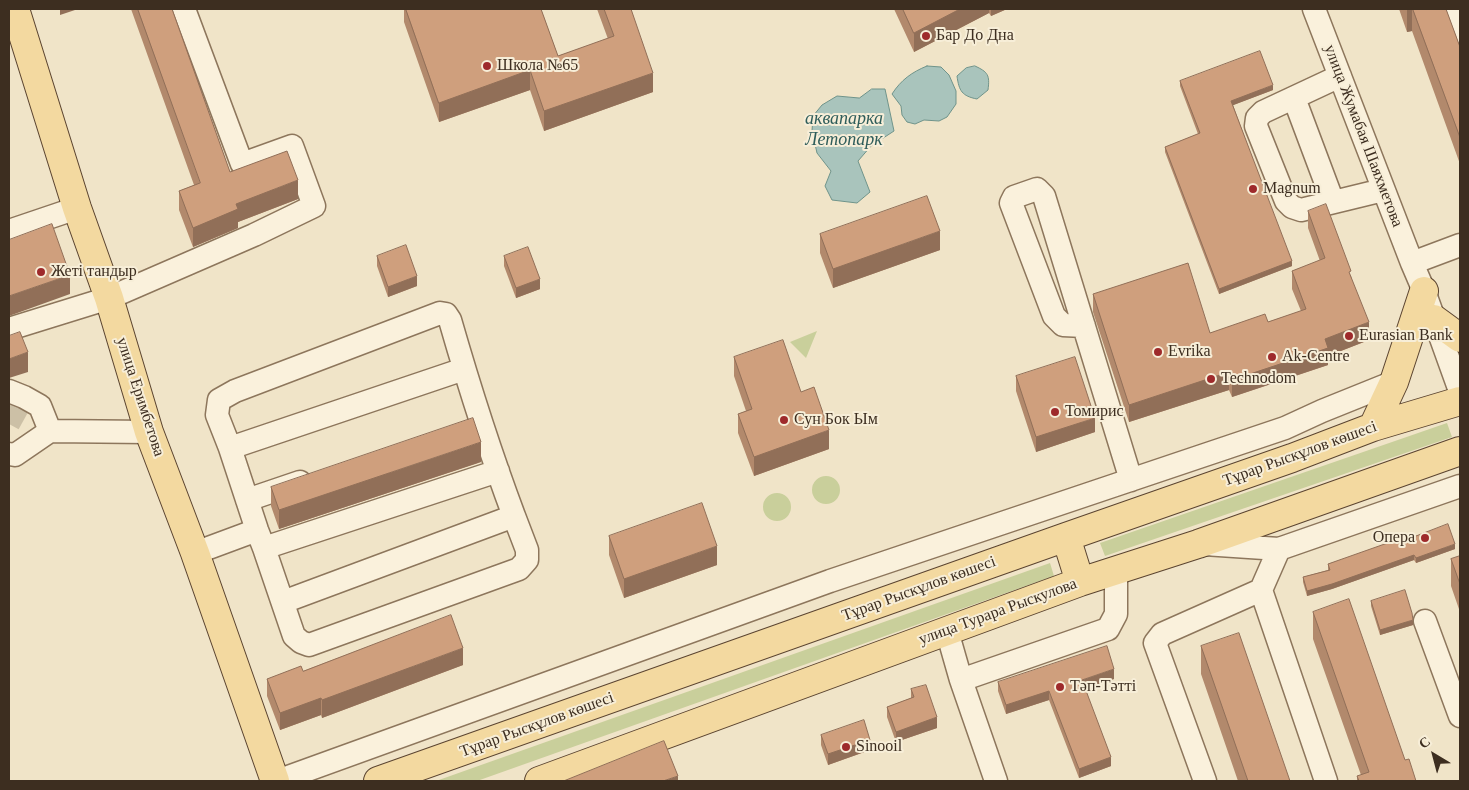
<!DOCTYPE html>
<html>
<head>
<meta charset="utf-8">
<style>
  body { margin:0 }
  #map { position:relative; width:1469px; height:790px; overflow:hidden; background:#f0e4c8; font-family:Georgia,serif }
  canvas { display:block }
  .frame { position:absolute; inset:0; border:10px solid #3d2e20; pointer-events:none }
  .north { position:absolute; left:1409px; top:730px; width:50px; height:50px; -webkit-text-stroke:4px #f7eed8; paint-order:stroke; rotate:323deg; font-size:14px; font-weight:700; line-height:20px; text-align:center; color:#3d2e20 }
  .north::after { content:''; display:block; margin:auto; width:18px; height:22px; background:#3d2e20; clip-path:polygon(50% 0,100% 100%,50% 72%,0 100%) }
</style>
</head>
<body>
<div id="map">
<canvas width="1469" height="790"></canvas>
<div class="frame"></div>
<div class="north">С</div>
</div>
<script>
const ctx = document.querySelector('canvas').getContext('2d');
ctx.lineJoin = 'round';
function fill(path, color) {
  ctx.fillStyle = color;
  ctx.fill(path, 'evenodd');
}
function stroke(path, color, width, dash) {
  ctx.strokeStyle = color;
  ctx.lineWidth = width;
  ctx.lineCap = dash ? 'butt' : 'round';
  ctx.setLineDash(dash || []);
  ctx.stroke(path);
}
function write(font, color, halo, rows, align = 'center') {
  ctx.font = font + ' Georgia,serif';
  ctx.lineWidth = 4;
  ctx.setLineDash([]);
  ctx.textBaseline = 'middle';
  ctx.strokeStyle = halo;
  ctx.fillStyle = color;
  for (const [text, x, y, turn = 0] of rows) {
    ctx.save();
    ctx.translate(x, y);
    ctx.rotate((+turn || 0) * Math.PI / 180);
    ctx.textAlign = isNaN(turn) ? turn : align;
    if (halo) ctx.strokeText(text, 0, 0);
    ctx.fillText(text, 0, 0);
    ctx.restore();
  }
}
fill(new Path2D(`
  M817 331 806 358 790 342Z
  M1447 423 1452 437 1105 556 1100 543Z
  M812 490a14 14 0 1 1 28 0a14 14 0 1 1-28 0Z
  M763 507a14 14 0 1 1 28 0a14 14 0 1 1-28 0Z
  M1050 563 1054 576 477 781H436Z`), '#c9cf9b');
const water = new Path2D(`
  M927 66 941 67 949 75 956 91V104L947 117 939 121 924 120 915 124 907 122 902 115 901 106 892 94C901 80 912 72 927 66Z
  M975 66C988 72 990 75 988 90L977 99C962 96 959 91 957 76L966 68Z
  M872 89H885L894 131 871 146 858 161 870 192 857 203 832 200 825 186 831 171 817 153 812 131 813 116 822 105 837 96 859 98Z`);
fill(water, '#a9c4bc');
stroke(water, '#6f938a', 1);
stroke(new Path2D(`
  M9 424 24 397`), '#ccc0a6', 22, [22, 11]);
const minor = new Path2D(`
  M1314 9 1412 263 1424 291 1460 391
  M1451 9 1460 32
  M1340 76 1263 112 1257 118 1256 126 1286 201 1292 207 1301 210 1383 190
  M1294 98 1333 202
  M9 231 77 208
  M1412 263 1460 245
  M1084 326 1063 325 1054 316 1011 203 1014 197 1037 189 1044 196 1131 480
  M9 329 109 298 254 235 314 206 292 146 242 164 184 9
  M9 391 24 397 40 406 50 431
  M230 448 464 369
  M9 454 15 455 50 431 149 432
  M498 471 264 548 257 530 230 448 217 415 219 400 235 391 440 313 446 314 450 320C469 386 490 452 514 516
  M247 500 300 482
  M1204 544 1279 549 1460 486
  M264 548 294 636 301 642 309 645 519 569 527 560V550L514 516 283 602
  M195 553 257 530
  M1261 590 1326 781
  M1425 621 1460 716
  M947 631 961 680 996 781
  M961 680 1108 629 1116 614V571
  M277 781 830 581 1285 428 1322 411 1394 382
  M1205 781 1155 643 1162 634 1261 590 1279 549`);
const major = new Path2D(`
  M15 9 77 208 109 298 149 432 195 553 275 781
  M1434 319 1460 338
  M1373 427 1394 382 1424 291
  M1066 537 1080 582
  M378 781 1066 537 1292 458 1373 427 1460 401
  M539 781 1080 582 1198 544 1460 451`);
stroke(minor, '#8d765c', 25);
stroke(major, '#5b4430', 30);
stroke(minor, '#faf1dc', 22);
stroke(major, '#f3d9a0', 28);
fill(new Path2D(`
  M131 9H172L230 172 298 199 238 222V228L193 247 179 210V191L194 185Z
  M404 9H541L558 56 608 39 597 9H631L653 92 544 131 530 90 439 122 404 22Z
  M894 9H1007L991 16 989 13 914 52Z
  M1399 9H1446L1460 47V164L1412 31 1407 32Z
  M1180 81 1273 90 1233 105 1292 266 1219 294 1165 152V147L1198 134 1180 86Z
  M1308 211 1351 276 1369 340 1328 356V365L1232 397 1229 390 1129 422 1093 312V294L1210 333 1268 322 1301 311 1292 289V271L1320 261 1308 228Z
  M820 234 940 250 833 288 820 253Z
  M377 256 417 286 388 297 377 266Z
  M504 256 540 289 516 298 504 266Z
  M734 357 801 392 829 449 754 476 738 433V414L746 411 734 376Z
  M1016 376 1095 432 1036 452 1016 391Z
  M481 462 279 529 271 506V487Z
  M609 536 717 565 624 598 609 555Z
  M1397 543 1455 549 1416 563 1414 560 1332 589 1307 596 1303 582V577L1328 570V564Z
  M1460 556V612L1451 586V559Z
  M1371 601 1413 625 1380 635 1371 606Z
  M1313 612 1416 781H1357V776L1361 775 1313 639Z
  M1201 646 1290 781H1238L1201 674Z
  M463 665 322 718 321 715 280 730 267 696V679L303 671Z
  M1114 679 1085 688 1111 766 1079 778 1049 700 1006 714 998 691V682Z
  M911 689 937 728 896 742 887 717V707L911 698Z
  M821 735 870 750 828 765 821 745Z`), '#b2896c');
fill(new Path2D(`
  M60 9H78L60 15Z
  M960 9H989V13L914 52V33Z
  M991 9H1007L991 16Z
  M1407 9H1412V31L1407 32Z
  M530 70V90L439 122V103Z
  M653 73V92L544 131V111Z
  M1273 85V90L1231 106V101Z
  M298 180V199L238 222V228L193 247V228L236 204Z
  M940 231V250L833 288V269Z
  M1292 261V266L1219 294V289Z
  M70 275V294L9 316V296Z
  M417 276V286L388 297V287Z
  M540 279V289L516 298V288Z
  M1369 322V340L1328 356V365L1232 397V380L1325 339Z
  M28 352V372L9 378V359Z
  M1229 372V390L1129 422V405Z
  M1095 418V432L1036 452V437Z
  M829 430V449L754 476V457Z
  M481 442V462L279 529V510Z
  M1455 544V549L1416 563V558Z
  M717 546V565L624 598V579Z
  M1414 555V560L1332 589 1307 596V591Z
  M1413 620V625L1380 635V630Z
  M463 648V665L322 718V700Z
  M1114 669V679L1082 689V680Z
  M1049 691V700L1006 714V705Z
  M321 698V715L280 730V713Z
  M937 717V728L896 742V732Z
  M870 740V750L828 765V754Z
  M1111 757V766L1079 778V769Z
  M678 776V781H663Z`), '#916f58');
const building = new Path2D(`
  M138 9H172L230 172 287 151 298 180 236 204 238 209 193 228 179 191 200 183Z
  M406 9H541L558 56 614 36 604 9H631L653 73 544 111 530 70 439 103Z
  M903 9H960L914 33Z
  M1413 9H1446L1460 47V137Z
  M1260 51 1273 85 1231 101 1292 261 1219 289 1165 147 1200 133 1180 81Z
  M927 196 940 231 833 269 820 234Z
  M1326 204 1351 271 1349 272 1369 322 1325 339 1328 348 1232 380 1229 372 1129 405 1093 294 1188 263 1210 333 1265 314 1268 322 1306 309 1292 271 1325 258 1308 211Z
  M52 224 70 275 9 296V240Z
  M406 245 417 276 388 287 377 256Z
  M528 247 540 279 516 288 504 256Z
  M20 332 28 352 9 359V336Z
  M783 340 801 392 814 387 829 430 754 457 738 414 752 409 734 357Z
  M1075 357 1095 418 1036 437 1016 376Z
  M473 418 481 442 279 510 271 487Z
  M702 503 717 546 624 579 609 536Z
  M1448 524 1455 544 1416 558 1414 555 1332 584 1307 591 1303 577 1330 570 1328 564 1396 540 1397 543Z
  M1460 556V584L1451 559Z
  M1405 590 1412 613 1413 620 1380 630 1371 601Z
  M1349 599 1405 760 1409 759 1416 781H1359L1357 776 1369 772 1313 612Z
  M451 615 463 648 322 700 321 698 280 713 267 679 301 666 303 671Z
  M1239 633 1290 781H1248L1201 646Z
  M1107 646 1114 669 1082 680 1111 757 1079 769 1049 691 1006 705 998 682Z
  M926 685 937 717 896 732 887 707 914 697 911 689Z
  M864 720 870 740 828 754 821 735Z
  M664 741 678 776 663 781H564Z`);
fill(building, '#cf9f7d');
stroke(building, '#916f58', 1);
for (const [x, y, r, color] of [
  [926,36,5,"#9e2a2b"],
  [487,66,5,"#9e2a2b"],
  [1253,189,5,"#9e2a2b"],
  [41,272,5,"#9e2a2b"],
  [1349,336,5,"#9e2a2b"],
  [1158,352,5,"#9e2a2b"],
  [1272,357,5,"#9e2a2b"],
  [1211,379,5,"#9e2a2b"],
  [1055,412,5,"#9e2a2b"],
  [784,420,5,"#9e2a2b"],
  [1425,538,5,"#9e2a2b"],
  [1060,687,5,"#9e2a2b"],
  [846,747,5,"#9e2a2b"]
]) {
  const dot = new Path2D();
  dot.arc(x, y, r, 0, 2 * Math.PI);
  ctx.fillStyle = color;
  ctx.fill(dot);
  stroke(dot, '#f7eed8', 2);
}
write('16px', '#3d2e20', '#f7eed8', [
  ["Бар До Дна",936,36],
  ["Школа №65",497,66],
  ["Magnum",1263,189],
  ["Жеті тандыр",51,272],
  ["Eurasian Bank",1359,336],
  ["Evrika",1168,352],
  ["Ak-Centre",1282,357],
  ["Technodom",1221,379],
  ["Томирис",1065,412],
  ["Сун Бок Ым",794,420],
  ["Опера",1415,538,"right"],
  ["Тәп-Тәтті",1070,687],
  ["Sinooil",856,747]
], 'left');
write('16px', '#3d2e20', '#f7eed8', [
  ["улица Жумабая Шаяхметова",1363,136,69],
  ["улица Еримбетова",140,397,72],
  ["Тұрар Рыскұлов көшесі",1300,454,-20],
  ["Тұрар Рыскұлов көшесі",919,589,-20],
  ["улица Турара Рыскулова",998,612,-20],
  ["Тұрар Рыскұлов көшесі",537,725,-20]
]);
write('italic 18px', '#2f5d5a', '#f7eed8', [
  ["аквапарка",844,119],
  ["Летопарк",844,140]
]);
</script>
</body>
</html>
